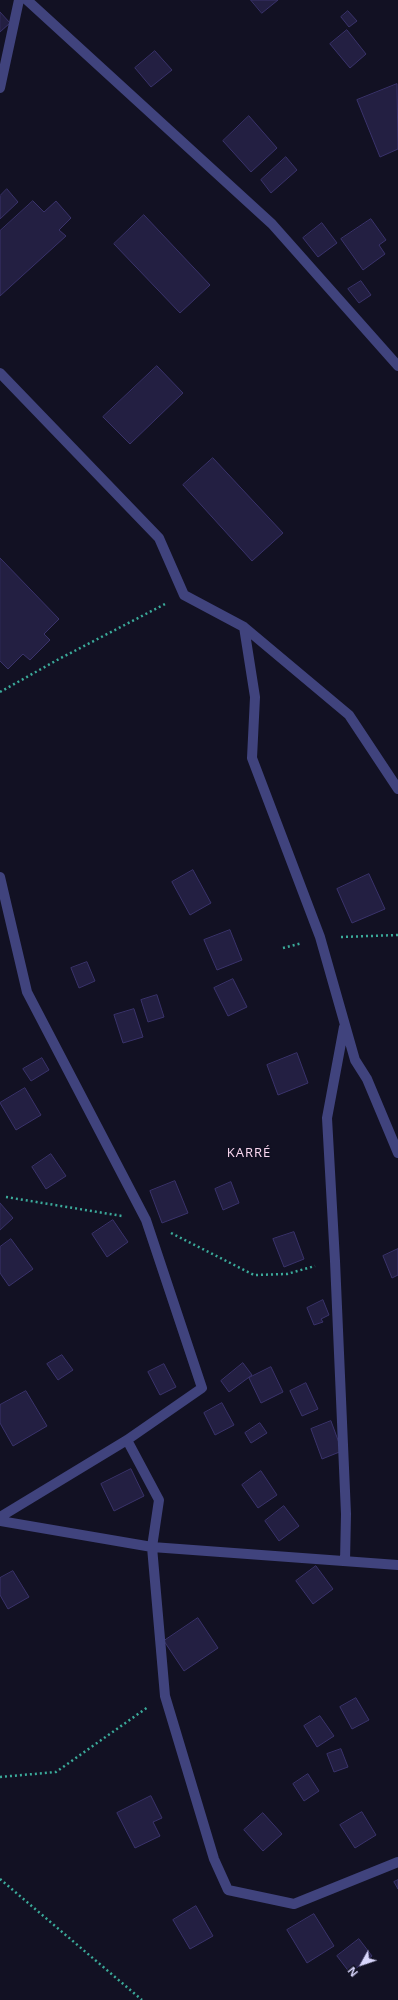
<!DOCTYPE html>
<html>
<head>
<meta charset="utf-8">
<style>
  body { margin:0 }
  #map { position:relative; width:398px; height:2000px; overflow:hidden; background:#121123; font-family:"Open Sans",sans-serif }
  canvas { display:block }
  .north { position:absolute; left:342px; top:1944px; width:40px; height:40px; -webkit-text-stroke:3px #121123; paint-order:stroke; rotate:230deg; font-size:11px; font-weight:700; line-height:16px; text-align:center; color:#d8d6fb }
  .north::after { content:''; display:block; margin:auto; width:14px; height:18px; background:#d8d6fb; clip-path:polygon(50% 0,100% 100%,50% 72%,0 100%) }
</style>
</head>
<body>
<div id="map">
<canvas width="398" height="2000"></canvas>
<div class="north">N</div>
</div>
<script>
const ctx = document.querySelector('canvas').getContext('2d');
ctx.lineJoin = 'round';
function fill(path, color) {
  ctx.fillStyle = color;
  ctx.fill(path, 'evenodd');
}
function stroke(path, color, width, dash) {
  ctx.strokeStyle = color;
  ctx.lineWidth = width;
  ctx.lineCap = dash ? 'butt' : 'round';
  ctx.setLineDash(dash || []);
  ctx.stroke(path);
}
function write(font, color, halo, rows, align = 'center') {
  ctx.font = font + ' "Open Sans",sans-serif';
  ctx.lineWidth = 3.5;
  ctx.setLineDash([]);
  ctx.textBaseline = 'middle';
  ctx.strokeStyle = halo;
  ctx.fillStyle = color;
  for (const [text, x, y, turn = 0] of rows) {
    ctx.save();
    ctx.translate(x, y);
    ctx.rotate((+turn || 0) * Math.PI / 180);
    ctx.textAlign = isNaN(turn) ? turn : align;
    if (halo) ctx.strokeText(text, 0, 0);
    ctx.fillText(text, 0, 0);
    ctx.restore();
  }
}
const building = new Path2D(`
  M251 0H278L262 13Z
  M348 11 357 21 349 27 341 17Z
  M0 12 10 23 0 32Z
  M347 30 366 54 350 68 330 44Z
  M155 51 172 70 151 87 135 68Z
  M397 84 398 149 380 157 357 100Z
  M249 116 277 148 251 172 223 141Z
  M286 157 297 170 271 193 261 180Z
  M7 189 18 202 0 219V196Z
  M33 201 44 212 56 201 71 218 59 230 66 236 0 296V231Z
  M144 215 210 285 180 313 114 244Z
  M371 219 386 240 379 245 385 254 363 270 341 239Z
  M322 223 337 243 318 257 303 238Z
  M361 281 371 295 359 303 348 289Z
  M157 366 183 393 130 444 103 417Z
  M213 458 283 533 252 561 183 485Z
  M0 558 59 619 44 634 50 640 30 660 23 654 8 669 0 661Z
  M193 870 211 903 190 915 172 882Z
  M369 874 385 909 352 923 337 889Z
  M230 930 242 960 217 970 204 940Z
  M87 962 95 981 79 988 71 968Z
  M233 979 247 1007 228 1016 214 988Z
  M157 995 164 1017 148 1022 141 1000Z
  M134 1009 143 1037 123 1043 114 1015Z
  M297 1053 308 1083 278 1095 267 1065Z
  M42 1058 49 1070 31 1081 23 1069Z
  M25 1088 41 1115 16 1130 0 1103Z
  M51 1154 66 1176 46 1189 32 1167Z
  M175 1181 188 1213 162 1223 150 1191Z
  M231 1182 239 1203 223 1210 215 1189Z
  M0 1203 13 1218 0 1230Z
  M113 1220 128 1242 107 1257 92 1234Z
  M294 1232 304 1259 284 1267 273 1239Z
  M11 1239 33 1269 9 1286 0 1273V1247Z
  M398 1249V1275L392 1278 383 1256Z
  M323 1300 329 1315 321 1319 323 1322 314 1325 307 1308Z
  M62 1355 73 1370 58 1380 47 1364Z
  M243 1363 252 1375 229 1392 221 1381Z
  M164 1364 176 1387 160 1395 148 1372Z
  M271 1367 283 1392 261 1403 249 1378Z
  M306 1383 318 1409 302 1416 290 1391Z
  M26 1391 47 1426 13 1446 0 1423V1405Z
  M222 1403 234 1425 215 1435 204 1413Z
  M331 1421 342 1451 322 1459 311 1429Z
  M260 1423 267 1433 251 1443 245 1433Z
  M131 1469 144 1496 114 1511 101 1484Z
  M261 1471 277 1495 258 1508 242 1485Z
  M284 1506 299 1526 279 1541 265 1521Z
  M316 1566 333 1589 313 1604 296 1581Z
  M13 1571 29 1597 8 1609 0 1595V1578Z
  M198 1618 218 1648 184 1671 164 1641Z
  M356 1698 369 1720 352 1729 340 1707Z
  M320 1716 334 1736 317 1747 304 1726Z
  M341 1749 348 1767 334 1772 327 1754Z
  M308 1774 319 1791 304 1801 293 1784Z
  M151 1796 162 1818 153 1822 160 1836 135 1848 117 1813Z
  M362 1812 376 1835 355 1848 340 1825Z
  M263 1813 282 1834 263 1851 244 1830Z
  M398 1880V1889L394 1882Z
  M196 1906 213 1936 190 1949 173 1920Z
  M314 1914 334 1946 307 1963 287 1930Z
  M359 1939 372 1956 350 1973 337 1956Z`);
fill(building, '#231f42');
stroke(building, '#3a336b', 1);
stroke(new Path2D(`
  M0 692 59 659 167 603
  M341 937 398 935
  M283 948 302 943
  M6 1197 122 1216
  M171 1233 254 1275 287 1274 315 1266
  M0 1777 56 1772 148 1707
  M0 1879 142 2000`), '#3baa9a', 2.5, [2, 3]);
stroke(new Path2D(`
  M27 0 272 224 398 366
  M0 88 19 0
  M0 373 159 538 184 595 244 627 349 715 398 789
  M244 627 255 697 252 758 320 937 355 1060 367 1079 398 1153
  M0 877 27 992 146 1220 202 1388 127 1440 0 1517
  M344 1027 327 1118 335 1261 346 1514 345 1561
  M127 1440 159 1500 152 1547 165 1696 214 1859 228 1890 294 1904 398 1862
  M0 1521 152 1547 398 1565`), '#40437d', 10);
ctx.letterSpacing = '1px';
write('13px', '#fbd8f1', '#121123', [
  ["KARRÉ",249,1153]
]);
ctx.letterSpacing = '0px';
</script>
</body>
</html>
